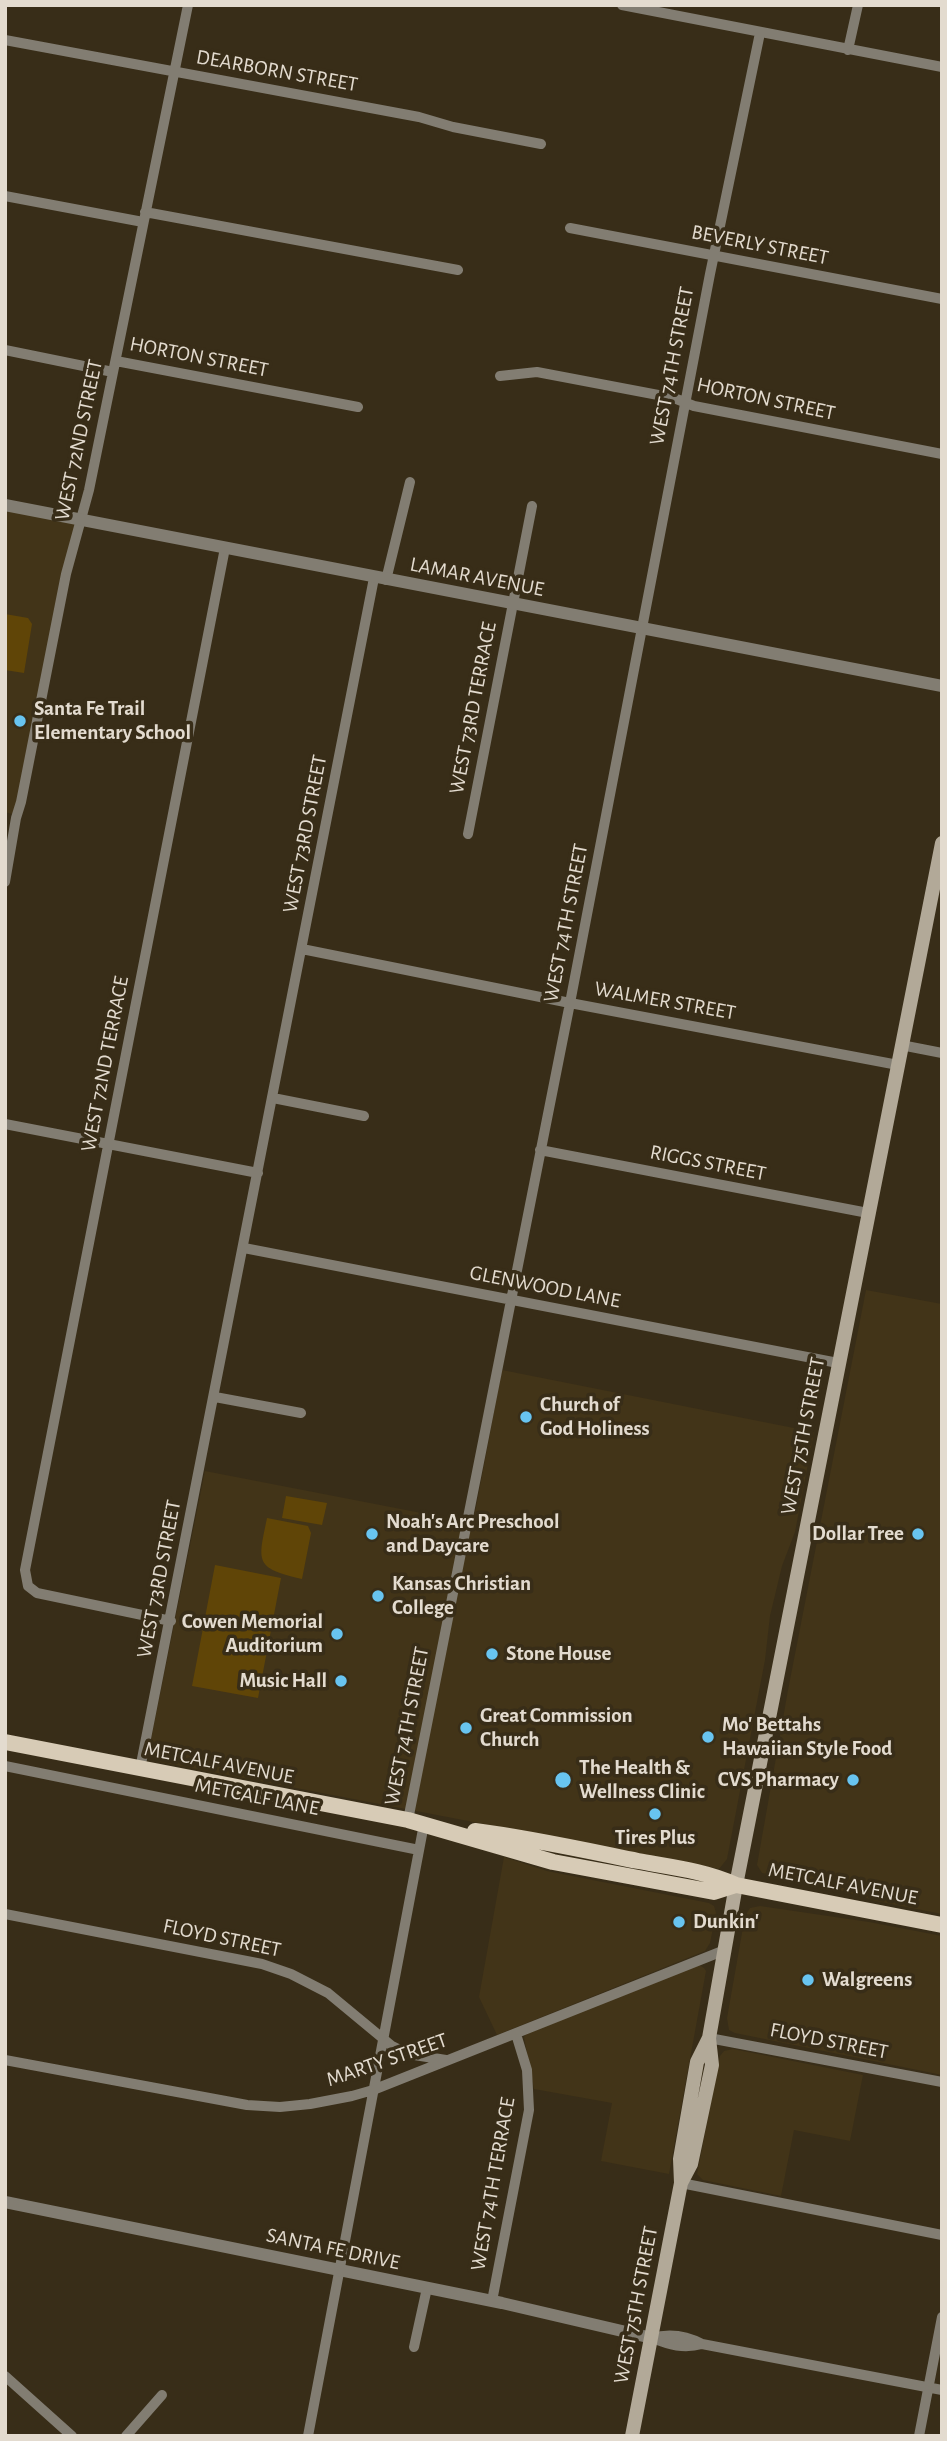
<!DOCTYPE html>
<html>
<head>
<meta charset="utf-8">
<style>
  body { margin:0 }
  #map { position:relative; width:947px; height:2441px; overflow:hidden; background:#382d18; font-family:"Alegreya Sans",sans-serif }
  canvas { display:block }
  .frame { position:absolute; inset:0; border:7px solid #e3dbcf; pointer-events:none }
</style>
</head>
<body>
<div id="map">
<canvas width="947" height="2441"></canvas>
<div class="frame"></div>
</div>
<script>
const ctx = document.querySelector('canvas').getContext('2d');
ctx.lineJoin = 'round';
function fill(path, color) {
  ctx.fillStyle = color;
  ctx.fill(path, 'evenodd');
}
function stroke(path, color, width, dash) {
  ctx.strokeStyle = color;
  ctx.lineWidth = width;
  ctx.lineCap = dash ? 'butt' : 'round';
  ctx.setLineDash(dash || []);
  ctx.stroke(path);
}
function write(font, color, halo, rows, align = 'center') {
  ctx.font = font + ' "Alegreya Sans",sans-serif';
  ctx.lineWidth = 7;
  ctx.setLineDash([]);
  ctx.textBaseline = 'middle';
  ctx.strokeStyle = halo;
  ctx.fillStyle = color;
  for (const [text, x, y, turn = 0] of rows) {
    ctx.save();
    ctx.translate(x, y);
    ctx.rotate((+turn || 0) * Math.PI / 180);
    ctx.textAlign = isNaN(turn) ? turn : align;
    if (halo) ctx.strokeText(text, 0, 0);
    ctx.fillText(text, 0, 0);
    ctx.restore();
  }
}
fill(new Path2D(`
  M5 510 74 523 76 532 18 803 12 814 5 812Z
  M866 1290 942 1304V1914L876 1901 823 1885 762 1873 757 1865 788 1690Z
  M502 1370 814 1432 795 1532 782 1566 770 1616 765 1660 727 1859 719 1869 160 1762 151 1752V1739L205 1471 473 1523Z
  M504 1857 547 1871 709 1903 714 1906 716 1913 710 1943 705 1951 497 2035 479 1997Z
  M760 1906 869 1922 942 1936V2075L735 2033 729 2030 727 2018 745 1916 750 1908Z
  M699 1965 704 1968 706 1971 669 2174 601 2161 612 2103 534 2089 524 2037 526 2034Z
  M733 2049 863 2075 850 2141 794 2130 781 2196 703 2180 697 2174 720 2056 724 2051Z`), '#423418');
fill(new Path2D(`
  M5 614 28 618 32 624 24 673 5 670Z
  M286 1496 327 1503 322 1525 282 1518Z
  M267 1518 308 1526 311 1533 302 1579C254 1568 258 1562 267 1518Z
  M215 1565 281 1578 258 1698 192 1686Z`), '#604507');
stroke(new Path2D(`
  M622 5 942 67
  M5 40 419 117 453 127 541 144
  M848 50 858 5
  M5 196 143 222
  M145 212 458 270
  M570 228 942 299
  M5 350 113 372
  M116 361 358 407
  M500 376 537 372 674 398 694 406 942 454
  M386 580 410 482
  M468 834 532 506
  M5 882 16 818 21 802 66 574 89 490 188 5
  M302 949 570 1003 898 1065
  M901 1045 942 1053
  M273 1098 364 1116
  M5 1124 258 1173
  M540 1150 868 1213
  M244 1248 838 1363
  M215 1397 301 1413
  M171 1621 37 1593 28 1586 25 1570 225 548
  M5 1766 419 1850
  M140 1769 374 578
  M408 1820 570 1003 710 274 760 33
  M5 1914 262 1964 291 1974 328 1993 392 2046 408 2054 446 2060
  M709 2038 942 2082
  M5 2060 247 2105 280 2107 310 2104 352 2096 373 2090 725 1950
  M681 2183 942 2235
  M492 2301 529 2110 527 2070 516 2034
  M652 2338C670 2333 685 2335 702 2344L942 2390
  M652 2338C669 2345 684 2349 702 2344
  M414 2347 427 2288
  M5 2376 72 2436
  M126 2436 162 2395
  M308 2436 424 1824
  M919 2436 942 2317`), '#827d72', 10);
stroke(new Path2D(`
  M5 505 942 686
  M5 2202 502 2303 652 2338`), '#827d72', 12);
stroke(new Path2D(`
  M681 2183 691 2164 712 2065 709 2038 736 1885 942 843
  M632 2436 681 2183 680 2159 697 2062 709 2038`), '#b2a998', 14);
stroke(new Path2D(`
  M5 1742 408 1820 553 1862 714 1892 736 1885
  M475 1831C530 1838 584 1850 638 1861 671 1867 706 1871 736 1885L942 1925`), '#d7cbb6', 16);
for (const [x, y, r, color] of [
  [20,721,7,"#68c4f0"],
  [526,1417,7,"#68c4f0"],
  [372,1534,7,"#68c4f0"],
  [918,1534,7,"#68c4f0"],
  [378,1596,7,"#68c4f0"],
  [337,1634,7,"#68c4f0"],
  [492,1654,7,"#68c4f0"],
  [341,1681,7,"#68c4f0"],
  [466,1728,7,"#68c4f0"],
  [708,1737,7,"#68c4f0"],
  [563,1780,9,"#68c4f0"],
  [853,1780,7,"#68c4f0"],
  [655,1814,7,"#68c4f0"],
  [679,1922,7,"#68c4f0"],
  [808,1980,7,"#68c4f0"]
]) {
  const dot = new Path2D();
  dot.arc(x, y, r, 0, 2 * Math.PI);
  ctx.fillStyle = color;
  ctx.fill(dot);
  stroke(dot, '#382d18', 2.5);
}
write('21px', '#e3dbcf', '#382d18', [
  ["DEARBORN STREET",277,71,10],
  ["BEVERLY STREET",760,245,11],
  ["HORTON STREET",199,357,11],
  ["WEST 74TH STREET",672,366,-79],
  ["HORTON STREET",766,399,12],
  ["WEST 72ND STREET",79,440,-78],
  ["LAMAR AVENUE",477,577,11],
  ["WEST 73RD TERRACE",473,708,-79],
  ["WEST 73RD STREET",305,834,-79],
  ["WEST 74TH STREET",566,923,-79],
  ["WALMER STREET",665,1001,10],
  ["WEST 72ND TERRACE",105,1064,-79],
  ["RIGGS STREET",708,1163,11],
  ["GLENWOOD LANE",545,1287,11],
  ["WEST 75TH STREET",803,1436,-79],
  ["WEST 73RD STREET",159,1579,-79],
  ["WEST 74TH STREET",407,1726,-79],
  ["METCALF AVENUE",219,1763,11],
  ["METCALF LANE",257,1797,11],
  ["METCALF AVENUE",843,1884,11],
  ["FLOYD STREET",222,1938,12],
  ["FLOYD STREET",829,2041,11],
  ["MARTY STREET",387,2060,-19],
  ["WEST 74TH TERRACE",493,2184,-80],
  ["SANTA FE DRIVE",333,2249,12],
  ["WEST 75TH STREET",636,2305,-79]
]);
write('bold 21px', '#e3dbcf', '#382d18', [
  ["Santa Fe Trail",34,709],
  ["Elementary School",34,733],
  ["Church of",540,1405],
  ["God Holiness",540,1429],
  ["Noah's Arc Preschool",386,1522],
  ["and Daycare",386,1546],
  ["Dollar Tree",904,1534,"right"],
  ["Kansas Christian",392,1584],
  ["College",392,1608],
  ["Cowen Memorial",323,1622,"right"],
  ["Auditorium",323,1646,"right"],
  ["Stone House",506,1654],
  ["Music Hall",327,1681,"right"],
  ["Great Commission",480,1716],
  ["Church",480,1740],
  ["Mo' Bettahs",722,1725],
  ["Hawaiian Style Food",722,1749],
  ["The Health &",579,1768],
  ["Wellness Clinic",579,1792],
  ["CVS Pharmacy",839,1780,"right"],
  ["Tires Plus",655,1838,"center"],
  ["Dunkin'",693,1922],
  ["Walgreens",822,1980]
], 'left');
</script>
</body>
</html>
